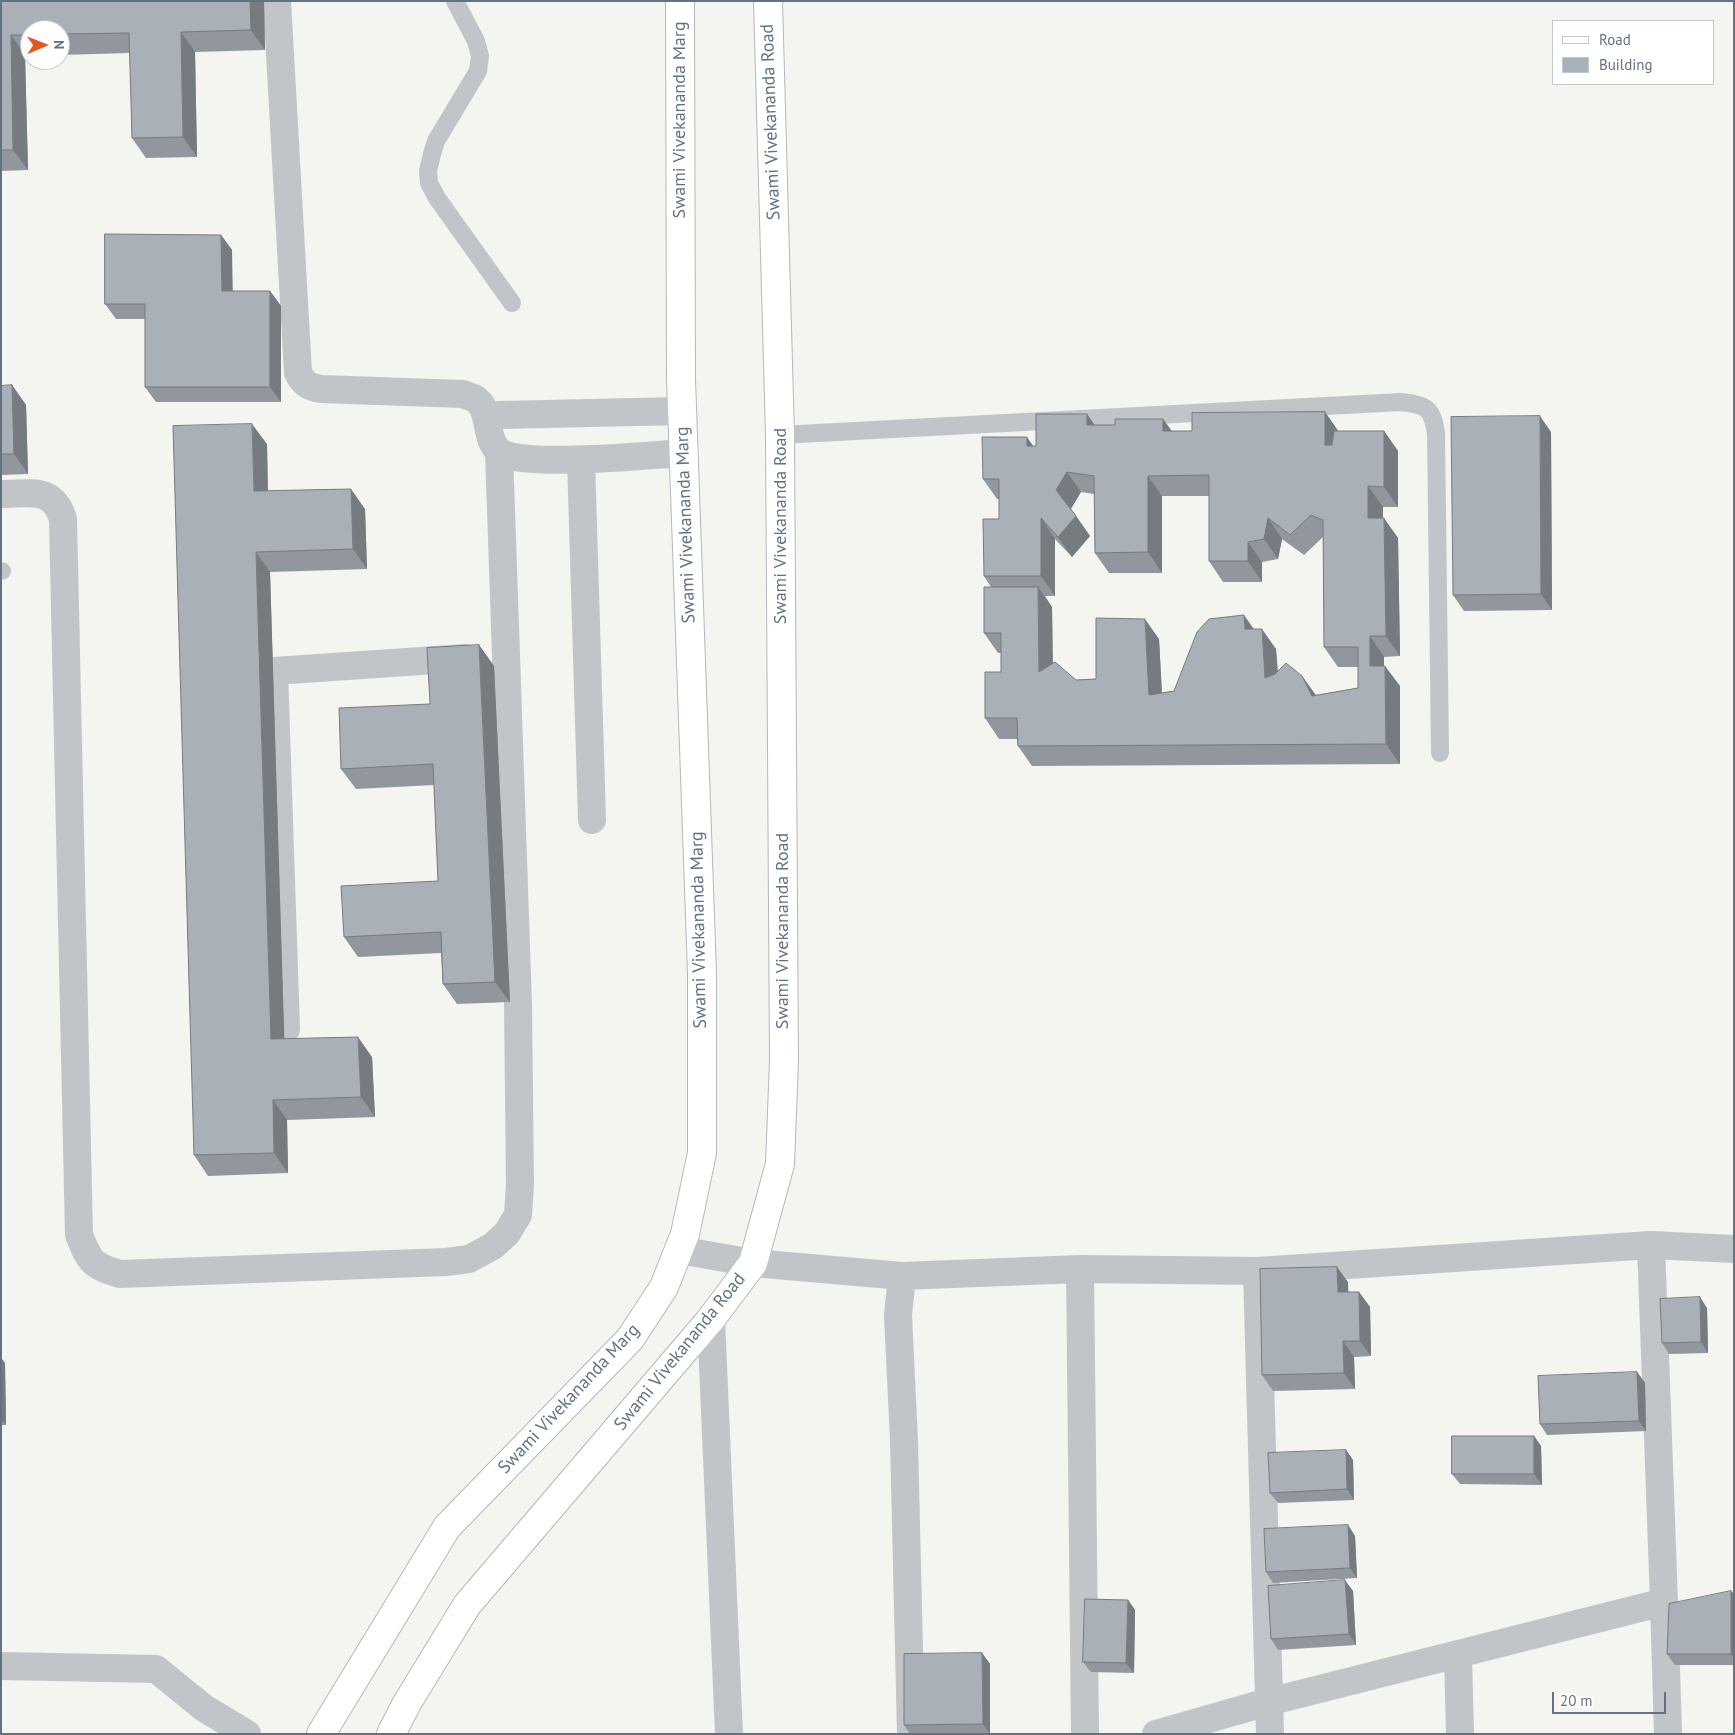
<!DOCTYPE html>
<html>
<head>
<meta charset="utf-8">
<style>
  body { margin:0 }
  #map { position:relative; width:1735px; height:1735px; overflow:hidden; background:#f4f4f0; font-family:"PT Sans",sans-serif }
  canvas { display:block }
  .frame { position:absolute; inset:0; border:2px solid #627282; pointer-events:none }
  .legend { position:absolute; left:1552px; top:20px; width:162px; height:65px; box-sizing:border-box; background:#fff; border:1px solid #c0c7cd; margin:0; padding:6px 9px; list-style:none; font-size:15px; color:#627282 }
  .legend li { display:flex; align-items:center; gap:10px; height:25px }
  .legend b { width:25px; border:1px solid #c0c7cd }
  .north { position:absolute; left:20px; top:20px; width:50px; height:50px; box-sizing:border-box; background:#fff; border:1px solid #c0c7cd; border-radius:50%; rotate:89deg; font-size:14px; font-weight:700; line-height:20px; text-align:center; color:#627282 }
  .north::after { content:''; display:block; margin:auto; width:18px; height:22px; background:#e6571e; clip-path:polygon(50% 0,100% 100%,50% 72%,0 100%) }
  .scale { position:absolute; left:1552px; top:1692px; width:114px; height:22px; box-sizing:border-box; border:2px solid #627282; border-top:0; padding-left:6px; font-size:15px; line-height:18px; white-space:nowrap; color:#627282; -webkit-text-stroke:4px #fff; paint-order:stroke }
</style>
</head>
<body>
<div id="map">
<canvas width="1735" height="1735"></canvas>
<div class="frame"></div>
<ul class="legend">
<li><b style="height:6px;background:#fff"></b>Road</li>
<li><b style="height:14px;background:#a9b0b7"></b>Building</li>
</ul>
<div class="north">N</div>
<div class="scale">20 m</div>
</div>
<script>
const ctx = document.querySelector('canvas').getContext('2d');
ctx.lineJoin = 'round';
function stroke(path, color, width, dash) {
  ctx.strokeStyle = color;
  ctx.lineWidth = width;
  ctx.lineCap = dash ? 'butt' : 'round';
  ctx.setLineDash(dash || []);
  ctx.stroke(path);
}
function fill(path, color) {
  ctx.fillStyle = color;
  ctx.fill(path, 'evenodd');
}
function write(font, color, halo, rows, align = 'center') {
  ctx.font = font + ' "PT Sans",sans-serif';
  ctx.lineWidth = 5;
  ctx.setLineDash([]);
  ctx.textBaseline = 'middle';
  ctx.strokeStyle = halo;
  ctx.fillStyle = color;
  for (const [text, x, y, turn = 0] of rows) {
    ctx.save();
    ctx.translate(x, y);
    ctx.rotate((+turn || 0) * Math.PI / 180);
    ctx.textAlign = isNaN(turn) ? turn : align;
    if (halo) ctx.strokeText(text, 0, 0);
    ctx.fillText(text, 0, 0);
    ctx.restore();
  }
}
const secondary = new Path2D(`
  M321 1734 447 1527 630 1339 664 1287 685 1234 702 1153V973L681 379 680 1
  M391 1734 407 1703 467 1605 711 1319 753 1263 780 1164 784 1061 780 435 768 1`);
stroke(secondary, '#b3b8bd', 30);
stroke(new Path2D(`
  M455 1 476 41 480 56 478 71 436 141 432 154 428 171 429 183 437 198 512 303
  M780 435 1401 402C1426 405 1432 407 1436 433L1440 753
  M1 571H2`), '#c1c5c8', 18);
stroke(new Path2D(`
  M277 1 298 373C304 384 309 387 321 389L463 394C467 396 471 397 474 398 493 409 483 440 500 452 524 468 650 455 684 453
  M486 416 499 415 682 411
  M581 460 592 820
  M1 494C30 494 53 486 63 519L79 1235C90 1262 91 1265 120 1274L446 1262 469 1259 493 1246 507 1233 518 1215 520 1184 518 1004 499 452
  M286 1029 274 671 465 658
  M679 1250 753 1263 902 1276 1080 1269 1257 1271 1651 1245 1734 1249
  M1080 1269 1085 1734
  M1257 1271 1270 1734
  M902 1276 898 1315 904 1441 911 1734
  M711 1319 729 1734
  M1664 1602 1668 1734
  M1458 1655 1460 1734
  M1 1666 156 1669 204 1708 247 1734
  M1156 1734 1268 1702 1664 1602 1651 1245`), '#c1c5c8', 28);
stroke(secondary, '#fff', 28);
fill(new Path2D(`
  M1 1H264L265 50 195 52 197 157 146 158 132 138 130 53 60 55V30H30V55H25L28 170 1 171Z
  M221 235 232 250V291H270L281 306V402H156L145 387V319H116L105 304Z
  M12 385 26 405 28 474 1 475V386Z
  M1325 412 1338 431H1384L1398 451V507H1383V518L1398 538 1400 656 1384 657V666L1400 686V764L1032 766 1018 746 1017 739H999L985 718 1001 672V653H998L984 633 991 587 984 576 999 519V499H997L983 479 1033 446H1036L1087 414 1094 425H1115L1163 419 1172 431H1192ZM1081 492 1094 494 1095 553 1109 573H1162V496H1209V561L1223 582H1262V562L1278 559 1282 539 1304 555 1323 537 1324 647 1338 667H1358V688L1316 695 1302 676 1278 671 1276 649 1254 629 1174 691 1162 693 1159 639 1096 679 1076 680 1053 664 1052 607 1045 596H1055V539L1072 557 1090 536 1071 509Z
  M1551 432 1552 610 1464 611 1453 595Z
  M267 444 268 491 365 509 367 569 270 572 284 1039 372 1057 375 1117 287 1120 288 1173 208 1176 194 1155Z
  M479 645 494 666 510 1002 457 1004 443 984 441 953 358 957 344 937 438 881 434 785 356 789 341 769 430 704Z
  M1348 1282V1292H1359L1370 1307 1371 1356 1354 1357 1355 1389 1273 1391 1262 1375Z
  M1707 1308 1708 1353 1669 1354 1662 1343Z
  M1 1358 5 1363 6 1425H1Z
  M1637 1372 1645 1383 1646 1431 1547 1435 1540 1424Z
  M1534 1436 1541 1446 1542 1485 1460 1484 1452 1474Z
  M1346 1450 1353 1460 1354 1500 1278 1503 1270 1493Z
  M1348 1525 1355 1536 1357 1578 1273 1583 1266 1572Z
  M1353 1591 1356 1645 1278 1650 1271 1639Z
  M1731 1591 1734 1594V1665H1675L1667 1654Z
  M1128 1600 1135 1610 1134 1673 1091 1672 1083 1662Z
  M982 1653 990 1664V1734H910L904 1725Z`), '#91979d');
fill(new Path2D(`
  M250 1H264L265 50 251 30Z
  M181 32 195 52 197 157 183 137Z
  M11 35 25 55 28 170 13 150Z
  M221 235 232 250 233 306 222 291Z
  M270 291 281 306V402L270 387Z
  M12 385 26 405 28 474 14 454Z
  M1325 412 1339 432V465L1325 445Z
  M1087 414 1101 434 1087 425Z
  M1540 416 1551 432 1552 610 1541 594Z
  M1163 419 1177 439 1163 431Z
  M252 424 267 444 268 512 254 491Z
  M1384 431 1398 451V507L1384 487Z
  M1027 437 1041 457 1027 446Z
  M1067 472 1081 492 1070 510 1056 490Z
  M1148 476 1162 496V573L1148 552Z
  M1368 486 1383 507 1382 538 1368 518Z
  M351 489 365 509 367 569 353 549Z
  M1076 516 1090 536 1072 557 1058 537Z
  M1041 518 1055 539V596L1041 576Z
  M1268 518 1282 539 1278 559 1264 539Z
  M1384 518 1398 538 1400 656 1386 636Z
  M1248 542 1262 562V582L1248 561Z
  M256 552 270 572 285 1060 271 1039Z
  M1038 587 1052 607 1053 692 1039 672Z
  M1244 615 1258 635 1245 629Z
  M1145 619 1159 639 1163 715 1149 695Z
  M1262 629 1276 649 1279 698 1265 678Z
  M1370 636 1384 657V686L1370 666Z
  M479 645 494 666 510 1002 495 982Z
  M1385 666 1400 686V764L1386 744Z
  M1302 676 1316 696H1312Z
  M358 1037 372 1057 375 1117 361 1097Z
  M273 1100 287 1120 288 1173 274 1153Z
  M1337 1267 1348 1282 1349 1308 1338 1292Z
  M1359 1292 1370 1307 1371 1356 1360 1341Z
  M1700 1297 1707 1308 1708 1353 1701 1342Z
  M1343 1341 1354 1357 1355 1389 1344 1373Z
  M1 1358 5 1363 6 1425 1 1419Z
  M1637 1372 1645 1383 1646 1431 1639 1421Z
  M1534 1436 1541 1446 1542 1485 1534 1474Z
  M1346 1450 1353 1460 1354 1500 1347 1489Z
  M1348 1525 1355 1536 1357 1578 1350 1568Z
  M1345 1580 1353 1591 1356 1645 1349 1634Z
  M1731 1591 1734 1594V1658L1731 1654Z
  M1128 1600 1135 1610 1134 1673 1126 1663Z
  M982 1653 990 1664V1734L983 1724Z`), '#767b80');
const building = new Path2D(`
  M1 1H250L251 30 181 32 183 137 132 138 129 33 60 34V30H30V35H11L13 150H1Z
  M105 234 221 235 222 291H270V387H145V304H105Z
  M12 385 14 454H1V386Z
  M1325 412V445H1332L1334 431H1384V487L1368 486V518H1384L1386 636H1370V666H1385L1386 744 1018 746 1017 718H985V672H1001V633H984V587H1038L1039 672 1055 662 1076 680 1096 679V618L1145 619 1149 695 1174 691 1197 632 1209 619 1244 615 1245 629H1262L1265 678 1275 674 1286 663 1302 676 1312 696 1358 688V647H1324L1323 520 1311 515 1290 535 1268 518 1264 539 1248 542V561H1209V475L1148 476V552L1095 553 1094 476 1067 472 1056 490 1076 516 1058 537 1041 518V576H984L983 519H999V479H983L982 437H1027V446H1036V414H1087V425H1115V419H1163V431H1192V413Z
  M1540 416 1541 594 1453 595 1451 417Z
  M252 424 254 491 351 489 353 549 256 552 271 1039 358 1037 361 1097 273 1100 274 1153 194 1155 173 426Z
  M479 645 495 982 443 984 441 932 344 937 341 886 438 881 433 764 341 769 339 708 430 704 427 648Z
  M1337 1267 1338 1292H1359L1360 1341H1343L1344 1373 1262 1375 1260 1269Z
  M1700 1297 1701 1342 1662 1343 1660 1299Z
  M1637 1372 1639 1421 1540 1424 1538 1376Z
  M1452 1436H1534V1474H1452Z
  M1346 1450 1347 1489 1270 1493 1268 1453Z
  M1348 1525 1350 1568 1266 1572 1264 1529Z
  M1345 1580 1349 1634 1271 1639 1268 1586Z
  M1731 1591V1654H1667L1669 1604Z
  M1085 1599 1128 1600 1126 1663 1083 1662Z
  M982 1653 983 1724 904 1725V1654Z`);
fill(building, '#a9b0b7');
stroke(building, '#767b80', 1);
write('18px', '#627282', '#fff', [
  ["Swami Vivekananda Marg",680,120,-90],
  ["Swami Vivekananda Road",771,122,-92],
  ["Swami Vivekananda Marg",686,525,-92],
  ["Swami Vivekananda Road",781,526,-90],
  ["Swami Vivekananda Marg",699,930,-91],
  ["Swami Vivekananda Road",783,931,-90],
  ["Swami Vivekananda Road",680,1352,-51],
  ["Swami Vivekananda Marg",569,1399,-47]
]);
</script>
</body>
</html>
